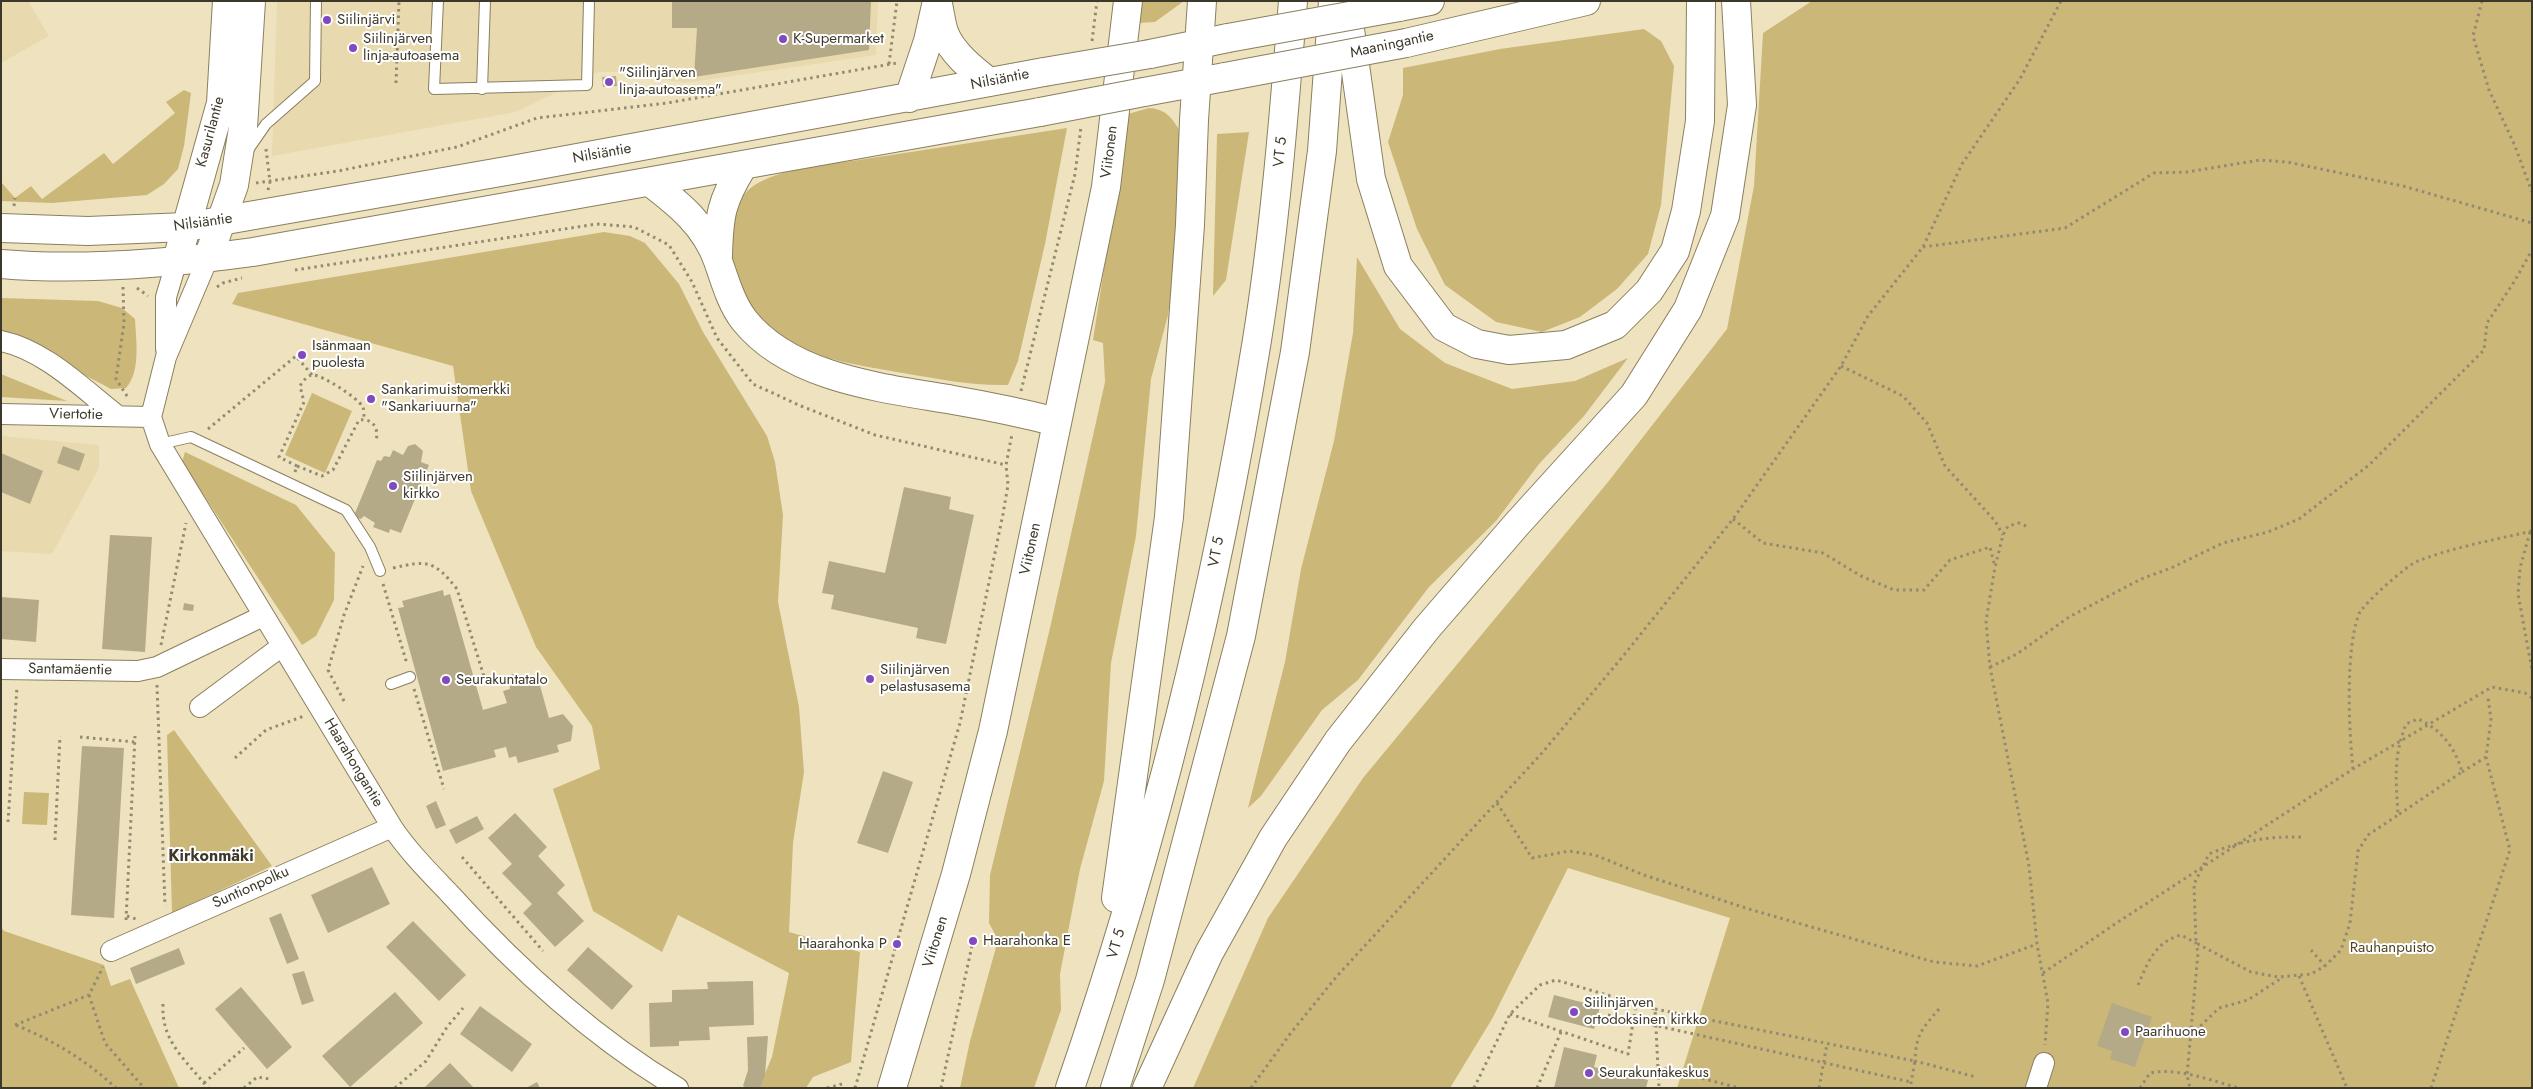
<!DOCTYPE html>
<html>
<head>
<meta charset="utf-8">
<style>
  body { margin:0 }
  #map { position:relative; width:2533px; height:1089px; overflow:hidden; background:#efe3bf; font-family:Jost,sans-serif }
  canvas { display:block }
  .frame { position:absolute; inset:0; border:2px solid #3d392a; pointer-events:none }
</style>
</head>
<body>
<div id="map">
<canvas width="2533" height="1089"></canvas>
<div class="frame"></div>
</div>
<script>
const ctx = document.querySelector('canvas').getContext('2d');
ctx.lineJoin = 'round';
function fill(path, color) {
  ctx.fillStyle = color;
  ctx.fill(path, 'evenodd');
}
function stroke(path, color, width, dash) {
  ctx.strokeStyle = color;
  ctx.lineWidth = width;
  ctx.lineCap = dash ? 'butt' : 'round';
  ctx.setLineDash(dash || []);
  ctx.stroke(path);
}
function write(font, color, halo, rows, align = 'center') {
  ctx.font = font + ' Jost,sans-serif';
  ctx.lineWidth = 4;
  ctx.setLineDash([]);
  ctx.textBaseline = 'middle';
  ctx.strokeStyle = halo;
  ctx.fillStyle = color;
  for (const [text, x, y, turn = 0] of rows) {
    ctx.save();
    ctx.translate(x, y);
    ctx.rotate((+turn || 0) * Math.PI / 180);
    ctx.textAlign = isNaN(turn) ? turn : align;
    if (halo) ctx.strokeText(text, 0, 0);
    ctx.fillText(text, 0, 0);
    ctx.restore();
  }
}
fill(new Path2D(`
  M1 1H28L49 36 1 63Z
  M277 1H878L876 55 685 83 616 72H598L516 112 272 156Z
  M1 436 99 445V468L52 554 1 551Z`), '#e8d9ae');
fill(new Path2D(`
  M1139 1H1184L1155 22 1137 23Z
  M1812 1H2532V1088H1677L1730 918 1568 868 1492 1019 1450 1088H1193L1268 918 1363 778 1608 482 1727 329 1754 186 1763 33Z
  M1644 29 1661 41 1674 66 1661 205 1648 254 1617 289 1580 317 1542 332 1496 322 1445 285 1417 229 1388 142 1403 95V68L1500 49Z
  M184 90 191 93 184 146 178 169 164 184 147 195 52 203 1 201V182L15 198 31 186 42 199 104 153 113 164 175 113 166 102Z
  M1149 108C1166 109 1172 118 1180 131L1174 274 1168 315 1151 379 1136 536 1111 663 1104 781 1080 869 1060 974 1061 1010 1034 1088H960L970 1041 998 940 989 923 990 875 1050 628 1105 382 1103 343 1093 340 1128 114Z
  M1067 128 1045 244 1018 361 1008 385C972 386 939 379 903 373 835 361 763 354 737 277 733 265 728 250 730 237 734 212 737 193 762 181 790 167 834 164 865 159 933 149 1000 138 1067 128Z
  M1249 132 1226 280 1213 296 1217 134Z
  M604 232 630 236 645 243 679 284 703 332 767 436 775 462 783 515 778 602 799 707 804 772 793 843 789 932 860 952 851 1062 813 1077 806 1088H759L772 1057 789 973 678 915 662 952 593 911 553 789 600 769 592 726 536 647 471 491 453 366 232 304 238 293Z
  M1357 257 1400 329 1445 363 1512 389 1575 381 1628 358 1584 416 1539 464 1496 521 1429 587 1358 680 1322 710 1261 796 1248 808 1285 662 1301 569 1334 441 1353 333Z
  M1 298 98 301 122 308 135 319C136 341 141 371 126 388L111 389 9 335 1 334Z
  M1 374 67 401 1 397Z
  M312 393 352 411 325 473 285 455Z
  M185 452 296 505 335 553 334 600 316 636 302 645 182 462Z
  M174 730 272 866 172 913 167 735Z
  M24 792 49 793 47 825 22 824Z
  M1 927 4 931 104 965 111 986 130 979 179 1088H1Z`), '#cbb778');
fill(new Path2D(`
  M672 1H871L869 50 694 77 697 28H672Z
  M616 76 617 86 603 87 602 77Z
  M415 444 423 451 421 462 429 465 401 533 390 529 389 533 373 527 375 523 364 516 361 519 358 518 355 513 377 460 381 461 384 456 390 457 393 450 403 455 408 446Z
  M63 446 85 454 79 471 57 463Z
  M1 453 43 471 30 504 1 492Z
  M904 487 951 497 949 509 974 515 946 644 916 638 918 628 831 609 834 595 822 593 829 561 885 573Z
  M110 535 152 537 145 652 102 649Z
  M443 590 444 596 450 594 483 710 507 703 503 691 510 689 509 679 512 674 520 675 521 681 527 679 531 685 539 682 549 718 563 714 573 726 571 741 557 745 559 752 518 763 516 756 509 758 506 747 494 750 496 757 443 771 398 608 404 607 402 601Z
  M1 597 39 600 36 642 1 639Z
  M184 603 194 605 193 611 183 610Z
  M82 746 124 748 114 918 71 915Z
  M883 771 913 782 888 853 857 843Z
  M436 801 446 825 436 829 426 806Z
  M515 813 547 847 538 856 565 885 557 893 584 921 555 947 523 913 532 904 502 873 512 864 488 838Z
  M477 816 484 829 456 844 449 830Z
  M372 867 390 904 328 933 311 895Z
  M281 913 299 959 287 964 269 918Z
  M413 921 466 975 439 1001 386 947Z
  M588 947 633 986 612 1010 567 970Z
  M179 948 185 964 136 984 130 968Z
  M304 971 314 1001 302 1005 292 974Z
  M753 981 754 1025 709 1027 710 1040 679 1041V1046L650 1047 649 1003 672 1002V990L708 989 707 982Z
  M241 987 292 1047 267 1069 215 1009Z
  M395 992 423 1023 350 1087 322 1056Z
  M1554 995 1600 1007 1594 1029 1548 1017Z
  M2112 1003 2152 1017 2135 1067 2110 1059 2112 1051 2097 1046Z
  M480 1006 532 1044 512 1072 460 1034Z
  M768 1036 765 1075 760 1088H747L743 1086 748 1070 747 1037Z
  M1564 1047 1597 1055 1594 1067 1648 1080 1646 1088H1554Z
  M450 1063 474 1088H424Z
  M537 1082 540 1088H526Z`), '#b5aa88');
const lane = new Path2D(`
  M438 1 434 89 587 85 589 1
  M482 89 485 1
  M248 150 266 124 315 81 316 1
  M160 444 191 437 346 510 370 547 380 571
  M391 684 410 677`);
const street = new Path2D(`
  M208 258 166 357 151 417 160 444 392 827C408 851 429 872 449 893 516 967 592 1037 678 1088
  M1 341C45 350 83 389 118 416
  M166 349V297L177 260
  M1 414 151 417
  M1 669 138 671 157 667 263 616
  M200 707 282 646
  M111 951 392 827
  M2036 1088 2044 1063`);
const secondary = new Path2D(`
  M208 258 234 185 243 128 251 1
  M177 260 221 103 227 1
  M892 1088 956 874 993 731 1106 187 1128 1`);
const primary = new Path2D(`
  M938 4C940 13 941 23 944 32 951 52 972 69 989 82
  M1399 7 1430 1
  M1406 43 1586 1
  M1150 54 1228 38
  M1144 92 1225 77
  M909 98 928 41 937 1
  M650 182C679 204 706 226 718 261 725 281 731 303 744 320 791 379 884 388 953 400 988 406 1022 413 1057 422
  M1 228 88 231 186 227 512 170 1044 72
  M718 256C719 216 721 201 743 166
  M1 264C82 271 173 263 253 252L1040 112`);
const highway = new Path2D(`
  M1346 1 1371 179 1398 266 1444 327 1477 344 1509 350 1566 345 1615 325 1649 291 1675 251 1686 211 1700 121 1701 1
  M1116 898 1169 517 1190 225 1194 120 1202 1
  M1070 1088C1154 845 1216 594 1257 340 1275 228 1284 114 1293 1
  M1115 1088 1150 980 1241 636 1295 352 1322 151 1333 1
  M1147 1088 1209 953 1273 838 1338 741 1427 628 1517 524 1634 395 1688 309 1725 216 1742 105 1736 1`);
stroke(lane, '#8a7f5e', 12);
stroke(street, '#8a7f5e', 22);
stroke(secondary, '#8a7f5e', 30);
stroke(primary, '#8a7f5e', 30);
stroke(highway, '#8a7f5e', 30);
stroke(new Path2D(`
  M2482 1 2473 36 2489 90 2515 146 2532 192
  M1092 41 1097 1
  M889 64 897 1
  M396 83 399 1
  M266 149 270 182 268 190
  M256 183 338 171 457 147 537 118 667 103 897 63
  M14 206 15 198
  M1923 247 2065 228 2154 173 2187 172 2260 160 2287 162 2403 186 2532 223
  M295 270 597 224 634 227 669 245 692 282 717 338 753 384 801 406 875 435 1006 465
  M123 287 124 323 116 379 129 399
  M217 287 223 283 242 278
  M137 288 148 296
  M1841 366 1903 396 1927 423 1945 466 1995 521 2003 535
  M1021 391 1075 174 1081 127
  M208 429 296 356 312 375
  M297 466 279 457 304 402 300 386C303 381 307 376 312 375 321 374 358 398 363 407 364 410 364 415 364 419
  M295 472 297 466 322 476 333 470 359 420C373 418 379 428 376 441
  M1733 519 1763 543 1823 553 1861 576 1894 590H1924L1950 560 1990 547 1995 567
  M2026 526 2019 523 2008 526 2003 535 1995 567 1986 621 1990 667 2029 866 2037 944 2048 1003 2045 1045
  M2530 532 2520 568 2518 594 2532 670
  M393 568C427 560 434 560 457 589L485 680
  M383 584 407 664
  M161 645 186 523
  M1990 667 2017 654 2069 617 2141 579 2171 568 2223 543 2268 532 2299 519 2369 465 2484 350 2487 323 2514 282 2532 250
  M157 685 165 906
  M414 689 444 789
  M344 701 328 670 344 615 363 566
  M80 737 135 742
  M235 758 266 730 304 716
  M2353 769C2349 731 2345 650 2359 614 2362 605 2408 564 2418 561 2454 547 2494 540 2532 531
  M2462 772 2486 757 2491 720 2488 697
  M1497 803 1532 858 1569 851 1595 855 1644 875 1752 910 1934 962 1977 966 2037 944
  M8 822 17 687
  M2301 837C2269 836 2239 841 2209 854L2194 884 2196 943 2251 972 2278 977 2311 974 2325 966 2341 950 2350 923 2358 851 2368 835 2398 815C2396 779 2393 758 2406 724L2418 719C2441 729 2456 749 2462 772L2398 815
  M55 840 60 736
  M462 857 543 951
  M127 916 136 919
  M126 920 135 736
  M2311 950 2325 966
  M2043 973 2115 924 2353 769 2492 687 2525 693 2532 698
  M2299 976 2347 1088
  M2138 985C2148 962 2155 942 2181 935L2196 943 2198 953 2187 1075 2190 1088
  M89 995 105 1043 144 1088
  M163 1004C161 1042 186 1060 208 1088
  M1655 1009 1915 1061 1910 1088
  M1939 1009C1922 1029 1916 1034 1915 1061L1976 1077
  M1510 1014 1628 1054 1636 1004
  M1608 1015 1911 1082
  M15 1025 89 995 103 967
  M16 1025C54 1041 86 1060 116 1088
  M2191 1035 2219 1008 2248 1000 2283 977
  M1658 1067 1739 1088
  M204 1083 244 1048
  M244 1088 257 1077 270 1079
  M395 1088 426 1061 447 1027 463 1008
  M827 1088 842 1084
  M855 1088 960 723 1003 514 1008 485 1006 465 1012 434
  M941 1088 973 941
  M1251 1088 1290 1034 1337 976 1542 753 1624 655 1733 519 1841 366 1868 316 1923 247 1962 164 2020 79 2061 1
  M1474 1088 1510 1014 1540 985 1556 980 1655 1009 1659 1088
  M1537 1088 1561 1032
  M1819 1088 1827 1044
  M2140 1088 2150 1073C2178 1067 2212 1081 2239 1088
  M2431 1088 2510 850 2486 757`), '#928a71', 3, [2.5, 4]);
stroke(lane, '#fff', 10);
stroke(street, '#fff', 20);
stroke(secondary, '#fff', 28);
stroke(primary, '#fff', 28);
stroke(highway, '#fff', 28);
const primaryBridge = new Path2D(`
  M1228 38 1399 7
  M1044 72 1150 54
  M1225 77 1406 43
  M1040 112 1144 92`);
stroke(primaryBridge, '#8a7f5e', 30, []);
stroke(primaryBridge, '#fff', 28);
for (const [x, y, r, color] of [
  [327,20,5,"#8149c0"],
  [783,39,5,"#8149c0"],
  [353,48,5,"#8149c0"],
  [609,82,5,"#8149c0"],
  [302,355,5,"#8149c0"],
  [371,399,5,"#8149c0"],
  [393,486,5,"#8149c0"],
  [870,679,5,"#8149c0"],
  [446,680,5,"#8149c0"],
  [973,941,5,"#8149c0"],
  [897,944,5,"#8149c0"],
  [1574,1012,5,"#8149c0"],
  [2125,1032,5,"#8149c0"],
  [1589,1073,5,"#8149c0"]
]) {
  const dot = new Path2D();
  dot.arc(x, y, r, 0, 2 * Math.PI);
  ctx.fillStyle = color;
  ctx.fill(dot);
  stroke(dot, '#fff', 2);
}
write('15px', '#3d392a', '#fff', [
  ["Siilinjärvi",337,20],
  ["Siilinjärven",363,39],
  ["linja-autoasema",363,56],
  ["K-Supermarket",793,39],
  ["\"Siilinjärven",619,73],
  ["linja-autoasema\"",619,90],
  ["Isänmaan",312,346],
  ["puolesta",312,363],
  ["Sankarimuistomerkki",381,390],
  ["\"Sankariuurna\"",381,407],
  ["Siilinjärven",403,477],
  ["kirkko",403,494],
  ["Siilinjärven",880,670],
  ["pelastusasema",880,687],
  ["Seurakuntatalo",456,680],
  ["Haarahonka E",983,941],
  ["Haarahonka P",887,944,"right"],
  ["Siilinjärven",1584,1003],
  ["ortodoksinen kirkko",1584,1020],
  ["Paarihuone",2135,1032],
  ["Seurakuntakeskus",1599,1073]
], 'left');
write('15px', '#3d392a', '#fff', [
  ["Maaningantie",1392,45,-12],
  ["Nilsiäntie",1000,80,-11],
  ["Kasurilantie",211,132,-75],
  ["Viitonen",1110,152,-83],
  ["VT 5",1281,152,-84],
  ["Nilsiäntie",602,154,-10],
  ["Nilsiäntie",203,223,-8],
  ["Viertotie",76,415,1],
  ["Viitonen",1031,549,-78],
  ["VT 5",1217,552,-79],
  ["Santamäentie",70,670,1],
  ["Haarahongantie",353,763,59],
  ["Suntionpolku",251,888,-24],
  ["Viitonen",936,942,-73],
  ["VT 5",1117,944,-74]
]);
write('15px', '#514520', '#fff', [
  ["Rauhanpuisto",2392,948]
]);
write('bold 16px', '#3d392a', '#fff', [
  ["Kirkonmäki",211,857]
]);
</script>
</body>
</html>
